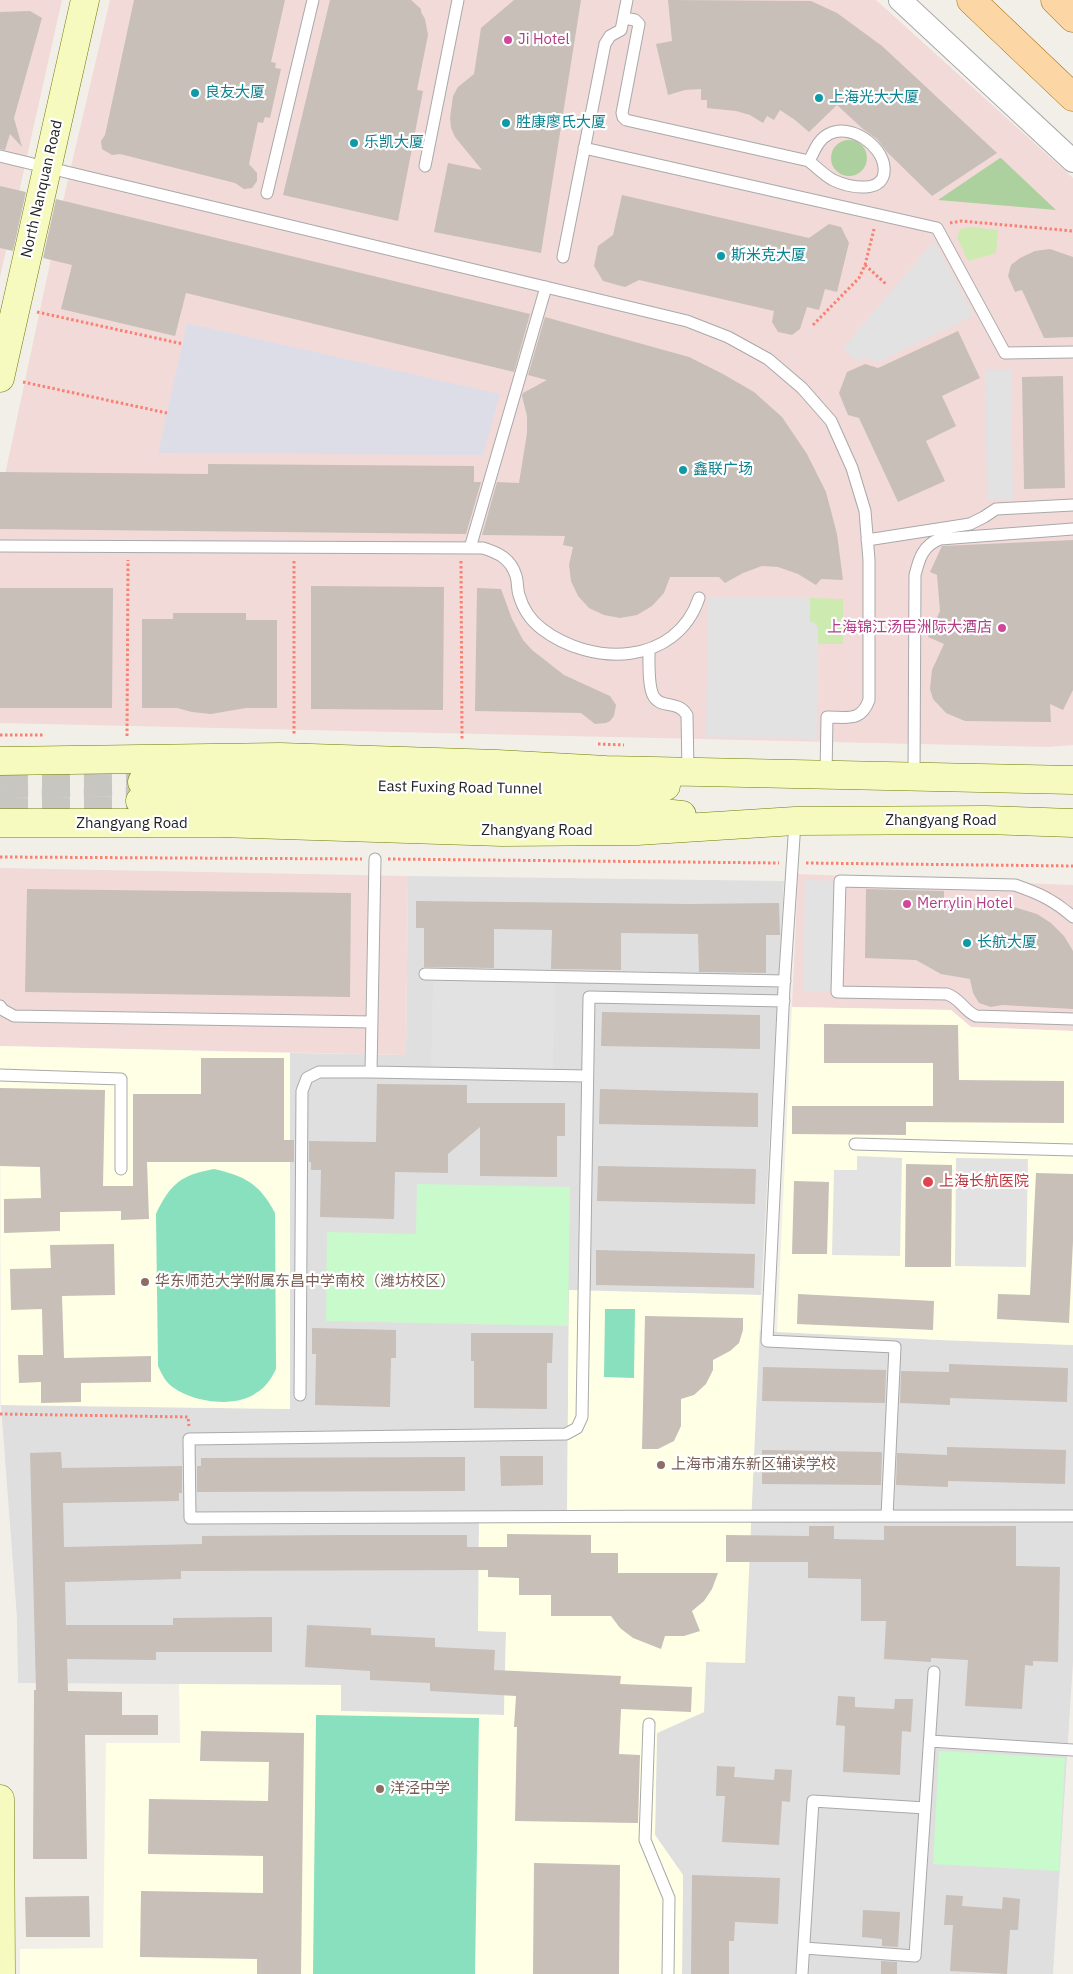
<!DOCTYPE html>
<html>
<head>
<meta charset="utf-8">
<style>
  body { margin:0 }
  canvas { display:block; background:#f2efe9 }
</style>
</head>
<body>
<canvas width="1073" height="1974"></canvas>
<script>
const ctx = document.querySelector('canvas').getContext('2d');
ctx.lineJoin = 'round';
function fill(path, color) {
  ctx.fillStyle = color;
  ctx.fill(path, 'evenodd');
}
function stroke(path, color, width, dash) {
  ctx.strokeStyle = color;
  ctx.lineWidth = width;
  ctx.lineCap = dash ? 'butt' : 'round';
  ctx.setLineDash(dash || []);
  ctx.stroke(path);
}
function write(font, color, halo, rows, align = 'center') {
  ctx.font = font + ' "IBM Plex Sans","Noto Sans SC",sans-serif';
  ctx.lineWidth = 4.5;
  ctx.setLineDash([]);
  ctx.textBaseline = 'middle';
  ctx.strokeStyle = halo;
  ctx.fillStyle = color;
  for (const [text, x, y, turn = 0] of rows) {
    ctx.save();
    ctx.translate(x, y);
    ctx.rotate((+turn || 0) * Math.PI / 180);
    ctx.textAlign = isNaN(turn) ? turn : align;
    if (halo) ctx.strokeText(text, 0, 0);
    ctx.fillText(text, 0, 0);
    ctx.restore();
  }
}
fill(new Path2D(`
  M408 876 784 881 761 1295 569 1291 567 1515 478 1631 506 1632 504 1715 341 1711V1685L18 1683 17 1618 1 1405 290 1409V1053L406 1055Z
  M760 1331 941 1340 1073 1345V1662L1053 1974H682L683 1875 655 1835 657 1733 704 1712 706 1662 744 1663Z`), '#e0dfdf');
fill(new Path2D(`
  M0 0H62L0 277Z
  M110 0H876L1073 178V745L1049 747 0 723V498L66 188Z
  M0 868 408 876 406 1055 0 1046Z
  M798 874 1073 885V1031L971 1027 951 1010 792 1007Z`), '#f2dad9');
fill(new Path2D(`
  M792 1007 951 1010 971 1027 1073 1031V1345L941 1340 777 1332Z
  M0 1046 290 1053V1409L1 1405Z
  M569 1290 761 1295 745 1663 706 1662 704 1712 657 1733 655 1835 683 1875 682 1974H20V1949L103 1948 106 1743H180L179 1684 341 1685V1711L504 1715 506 1632 478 1631 479 1515H567Z`), '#ffffe5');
fill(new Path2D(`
  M968 227 998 230 996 253 968 261 957 237 960 230Z
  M810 598 843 599V644H818V630L816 624 810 621Z`), '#cdebb0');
fill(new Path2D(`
  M831 158a18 18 0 1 1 36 0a18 18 0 1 1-36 0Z
  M1000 158H1001L1056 210 938 200Z`), '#add19e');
fill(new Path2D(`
  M417 1184 570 1187 568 1326 326 1321 327 1232 416 1234Z
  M939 1751 1065 1758 1059 1871 933 1864Z`), '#c8facc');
fill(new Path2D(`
  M214 1169C245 1176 260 1184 275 1213L276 1369C271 1379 266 1387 256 1393 234 1409 187 1402 168 1383 164 1379 161 1372 158 1366L156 1214C170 1184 181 1175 214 1169Z
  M605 1309H635L634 1378 604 1377Z
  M316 1715 479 1718 475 1974H313Z`), '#88e0be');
fill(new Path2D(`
  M934 241 974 315 879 362 865 358 856 361 843 348Z
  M985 370H1011L1013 500H987Z
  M708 597 810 598V621L816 624 818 630 817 739 706 737Z
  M805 880 840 881 837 992 803 991Z
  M433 979 555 981 553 1075 431 1073Z
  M857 1156 902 1158 900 1256 832 1255 834 1170H857Z
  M956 1158 1028 1159 1026 1267 955 1266Z`), '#e2e2e2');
fill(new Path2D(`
  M187 323 500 394 483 455 158 453Z`), '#dddde8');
fill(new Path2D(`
  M134 0H285L271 62 276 63 275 68 281 69 270 118 265 117 263 123 258 122 249 164 257 173V181L252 188 244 189 235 183 120 154 112 155 102 149 101 141 105 135Z
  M330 0H411L421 9V12L425 19 428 35 417 90 423 91 398 221 283 195Z
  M514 0H581L541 253 434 232 448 163 482 170 455 137 451 128 450 118 453 96 458 87 474 74 481 28Z
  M668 0 811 1 837 13 882 46 997 153 932 196 887 152 877 139 863 129 837 105 809 132 795 120 780 110 774 120 767 116 763 123 750 115 736 111 707 108V100H701V89L685 90 668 95 656 44 672 41Z
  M30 11 42 18 14 118 22 147 10 134 5 150 0 149V12Z
  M0 186 26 192 13 251 0 248Z
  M622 195 809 238 829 224 841 227 849 243 837 292 825 289 819 310 807 307 800 329 792 335 778 332 772 322 774 311 639 280 625 287 603 281 594 266 598 246 613 235Z
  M56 199 530 314 514 372 186 293 175 336 61 309 72 265 43 258Z
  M1050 249 1073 257V337L1044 338 1022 290 1015 292 1008 276 1011 265 1020 258 1035 251Z
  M545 317 689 357 723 374 754 392 782 417 807 454 826 492 837 534 843 580 821 579 816 585 798 574 778 567 762 566 743 573 725 583 719 577H670L664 593 652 606 637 615 620 618 604 615 589 608 578 596 571 581 569 565 573 547 563 545 565 536 482 535 497 482 519 483 527 433V416L522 396 523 393 547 380 528 375Z
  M958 331 980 378 942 396 956 426 926 441 945 481 898 502 859 418 848 415 839 393 847 372 865 364 878 368Z
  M1063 376 1065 488 1024 489 1022 377Z
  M208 464 474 466V482H481L466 534 0 529V472L208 474Z
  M1073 540V690L1063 710 1050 704 1051 722 965 721 946 713 933 699 930 689 932 670 944 644 928 637 940 611 937 575 930 572 942 546Z
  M311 586 444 587 443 710 311 709Z
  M0 588H113L112 708H0Z
  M477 588 501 589 512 619 523 640 532 650 564 675 610 696 616 705 614 716 610 721 606 723 595 724 581 713 475 711Z
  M173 613H246V620H277V708H246L211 714 192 712 177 708H142V619H173Z
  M27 889 351 893 350 997 25 992Z
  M866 889 944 891V903L1004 904 1037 914 1051 923 1064 936 1073 951V1009L1002 1005 991 1007 979 1003 973 993 970 979 941 974 916 960 865 958Z
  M416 901 689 904 779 903 780 935H766V973L699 972 698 934 621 933V970L551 969 552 930 494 929V968L424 967V928H416Z
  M602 1012 760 1015V1049L601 1046Z
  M824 1024 958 1025 959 1080 1064 1081V1123L906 1122V1135L792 1134V1106H933V1063H824Z
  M201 1058H284V1140H294V1162H147L149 1219 121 1220V1211L60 1212V1231L4 1233V1199L41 1198 40 1167 0 1166V1088L105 1090 103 1186H133V1094H201Z
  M377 1084 467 1085V1103H565V1136H557V1177L480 1176V1127L448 1154V1173L395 1172 394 1219 320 1217 321 1170H311V1162H309V1141L376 1142Z
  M600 1089 758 1093V1127L599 1124Z
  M906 1164 952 1165 951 1267H905Z
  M598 1166 756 1169 755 1204 597 1201Z
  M1036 1173 1073 1174V1241L1069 1323 997 1319 998 1294 1030 1295Z
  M794 1181 829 1182 827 1254H792Z
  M114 1244 115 1295 62 1296 64 1358 151 1356V1382L81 1383V1402L41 1403V1382L19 1383 18 1355H43L42 1309 11 1310 10 1269 51 1268 50 1245Z
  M596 1250 755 1254 754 1288 596 1285Z
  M798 1294 934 1301 933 1330 797 1324Z
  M645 1316 743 1318V1330L739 1343 730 1351 713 1360V1370L706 1384 694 1395 681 1399V1426L674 1441 658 1449H642Z
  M312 1328 396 1330V1358H391L390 1407 315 1405 316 1354H312Z
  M471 1333H553L552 1363H547V1409L474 1408V1361H471Z
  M949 1364 1068 1368 1067 1402 950 1398V1405L900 1403 901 1371 949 1372Z
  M763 1367 886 1370 885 1403 762 1401Z
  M947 1447 1066 1450 1065 1484 948 1481V1487L896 1485 897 1453 947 1455Z
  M762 1450 881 1452 882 1453 881 1485 762 1484Z
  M61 1452 62 1468 182 1466V1493H179V1501L63 1503 64 1547 202 1544V1536L347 1535H467V1547H507V1534L591 1535V1553H618V1573H718L712 1589 704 1601 692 1611 700 1631 684 1636H665L661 1649 633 1638 620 1628 611 1616H551V1595H519V1578L488 1577V1570L181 1571V1579L65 1582 66 1625H173V1618L272 1617V1652H156V1660L67 1659 68 1691 122 1692V1715H158V1735H85L87 1859H33L34 1690H36L30 1453Z
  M500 1456H543V1485L501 1486Z
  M465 1457V1491L197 1492V1466H201V1458Z
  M809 1526H834V1539L884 1540V1526H1016V1566L1060 1567 1058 1662 1033 1661V1666L1025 1665 1022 1709 965 1706 968 1660 931 1658V1662L884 1659 886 1621H861V1579L808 1578V1562H726V1535L809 1536Z
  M307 1625 371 1628V1635L435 1638V1647L495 1650 494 1670 621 1676 620 1684 692 1687 691 1712 621 1709 619 1754 640 1755 638 1823 515 1821 517 1727H514L516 1696 430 1691V1683L370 1680V1671L305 1667Z
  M838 1696 855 1697V1707L894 1709 895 1699H913L911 1732 902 1731 900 1775 843 1772 845 1726 836 1725Z
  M201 1731 304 1733 301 1974H257V1959L140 1957 141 1891 263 1893V1856L148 1854 149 1799 268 1801 269 1762 200 1761Z
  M717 1766 735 1767 734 1777 774 1780 775 1769 792 1770 790 1802 782 1801 779 1845 722 1842 725 1796H716Z
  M534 1863 620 1865 619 1974H533Z
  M692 1875 780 1878 778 1924 735 1922 734 1941H729V1974H691Z
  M946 1895 963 1896 962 1906 1002 1909 1003 1897 1020 1899 1018 1930H1010L1007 1974 950 1971 953 1925H944Z
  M89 1896 90 1937H26L25 1897Z
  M863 1910 900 1912 898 1947 882 1946V1939L862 1937Z
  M881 1961 897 1962V1974H881Z`), '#c7bfb8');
stroke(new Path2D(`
  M0 784 142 782
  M0 804 140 801`), '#c8c6c1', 28, [28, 14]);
const lane = new Path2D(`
  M624 18 635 20 639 24 622 113 623 117 626 120 809 161C816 167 824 175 833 180 849 188 887 195 884 167 882 145 850 123 829 134 818 139 814 152 809 161
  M584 148 937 228 1005 353 1073 352
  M0 156 687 321 728 337 768 359 802 388 831 421 852 468 865 511 869 560V700C861 722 848 717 827 717L826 775
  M425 166 458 0
  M267 193 313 0
  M563 257 605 44 610 36 621 30 627 0
  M867 540 970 524 984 517 996 509 1073 505
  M0 546 483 548C499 553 511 559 516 576 518 582 517 589 519 595 523 609 530 620 542 629 592 667 676 666 699 598
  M470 548 546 287
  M649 650C649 662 648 688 654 697 662 709 678 700 687 715L688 772
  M914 775 915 575C919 559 923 545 940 539L1073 529
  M795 822 784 988 767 1341 895 1347 887 1516
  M375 859 371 1072 587 1076
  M1073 917C1054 900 1038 893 1015 885L840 881 837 992 947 994C961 999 963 1010 976 1016L1073 1019
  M425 974 785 981
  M784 1001 589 997 582 1417 577 1428 566 1434 189 1439 190 1518C484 1515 779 1517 1073 1516
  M0 1006 3 1010 14 1016 372 1022
  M0 1075 121 1079V1169
  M855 1144 1073 1150
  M300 1395 302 1091 307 1078 319 1072H371
  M649 1724 645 1840 669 1898 668 1974
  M930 1741 1073 1750
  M804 1948 915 1956 925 1808
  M802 1974 813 1801 925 1808 934 1672`);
const street = new Path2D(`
  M900 0 1073 161`);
const secondary = new Path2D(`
  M0 378 85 0
  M0 761 280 757 497 764 606 770 1073 780
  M142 782 614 792 666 786
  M140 801 493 811 633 810 682 815
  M0 823H219L502 832 637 831 795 821 986 820 1073 823
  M0 1799 1 1974`);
const primary = new Path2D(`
  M971 0 1073 97
  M1055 0 1073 18`);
stroke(lane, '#a9a9a9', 13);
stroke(street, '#a9a9a9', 24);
stroke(secondary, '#707d05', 29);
stroke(primary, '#a06b00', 29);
stroke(new Path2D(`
  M950 223 961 221 1073 231
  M865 265 887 285
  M37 312 183 344
  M813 325 859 278 865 265 874 229
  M23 382 167 413
  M294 561V734
  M461 561 462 740
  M0 735H44
  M127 736 128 560
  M598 744 624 745
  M0 857 362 859
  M388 859 779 863
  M806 863 1073 866
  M0 1414 188 1417 189 1426`), '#fa8072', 3, [2.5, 2.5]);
stroke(lane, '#fff', 11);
stroke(street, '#fff', 22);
stroke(secondary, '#f7fabf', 28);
stroke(primary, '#fcd6a4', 28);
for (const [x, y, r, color] of [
  [508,40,5,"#d1479c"],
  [195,93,5,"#0f9aa8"],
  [819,98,5,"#0f9aa8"],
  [506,123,5,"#0f9aa8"],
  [354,143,5,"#0f9aa8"],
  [721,256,5,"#0f9aa8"],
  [683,470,5,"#0f9aa8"],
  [1002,628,5,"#d1479c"],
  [907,904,5,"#d1479c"],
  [967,943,5,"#0f9aa8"],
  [928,1182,6,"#e0444e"],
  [145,1282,5,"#8d6e63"],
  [661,1465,5,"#8d6e63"],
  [380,1789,5,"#8d6e63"]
]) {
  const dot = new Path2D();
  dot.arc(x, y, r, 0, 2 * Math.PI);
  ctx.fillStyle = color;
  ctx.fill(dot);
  stroke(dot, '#fff', 2);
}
write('15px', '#b23c85', '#fff', [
  ["Ji Hotel",518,40],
  ["上海锦江汤臣洲际大酒店",992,628,"right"],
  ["Merrylin Hotel",917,904]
], 'left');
write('15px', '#0d838f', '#fff', [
  ["良友大厦",205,93],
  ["上海光大大厦",829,98],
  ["胜康廖氏大厦",516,123],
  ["乐凯大厦",364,143],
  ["斯米克大厦",731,256],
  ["鑫联广场",693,470],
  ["长航大厦",977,943]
], 'left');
write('15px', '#222', '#fff', [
  ["North Nanquan Road",42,189,-77],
  ["East Fuxing Road Tunnel",460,788,1],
  ["Zhangyang Road",941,821],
  ["Zhangyang Road",132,824],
  ["Zhangyang Road",537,831]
]);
write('15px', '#be3a42', '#fff', [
  ["上海长航医院",939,1182]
], 'left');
write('15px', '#785e54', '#fff', [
  ["华东师范大学附属东昌中学南校（潍坊校区）",155,1282],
  ["上海市浦东新区辅读学校",671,1465],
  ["洋泾中学",390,1789]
], 'left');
</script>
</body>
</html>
